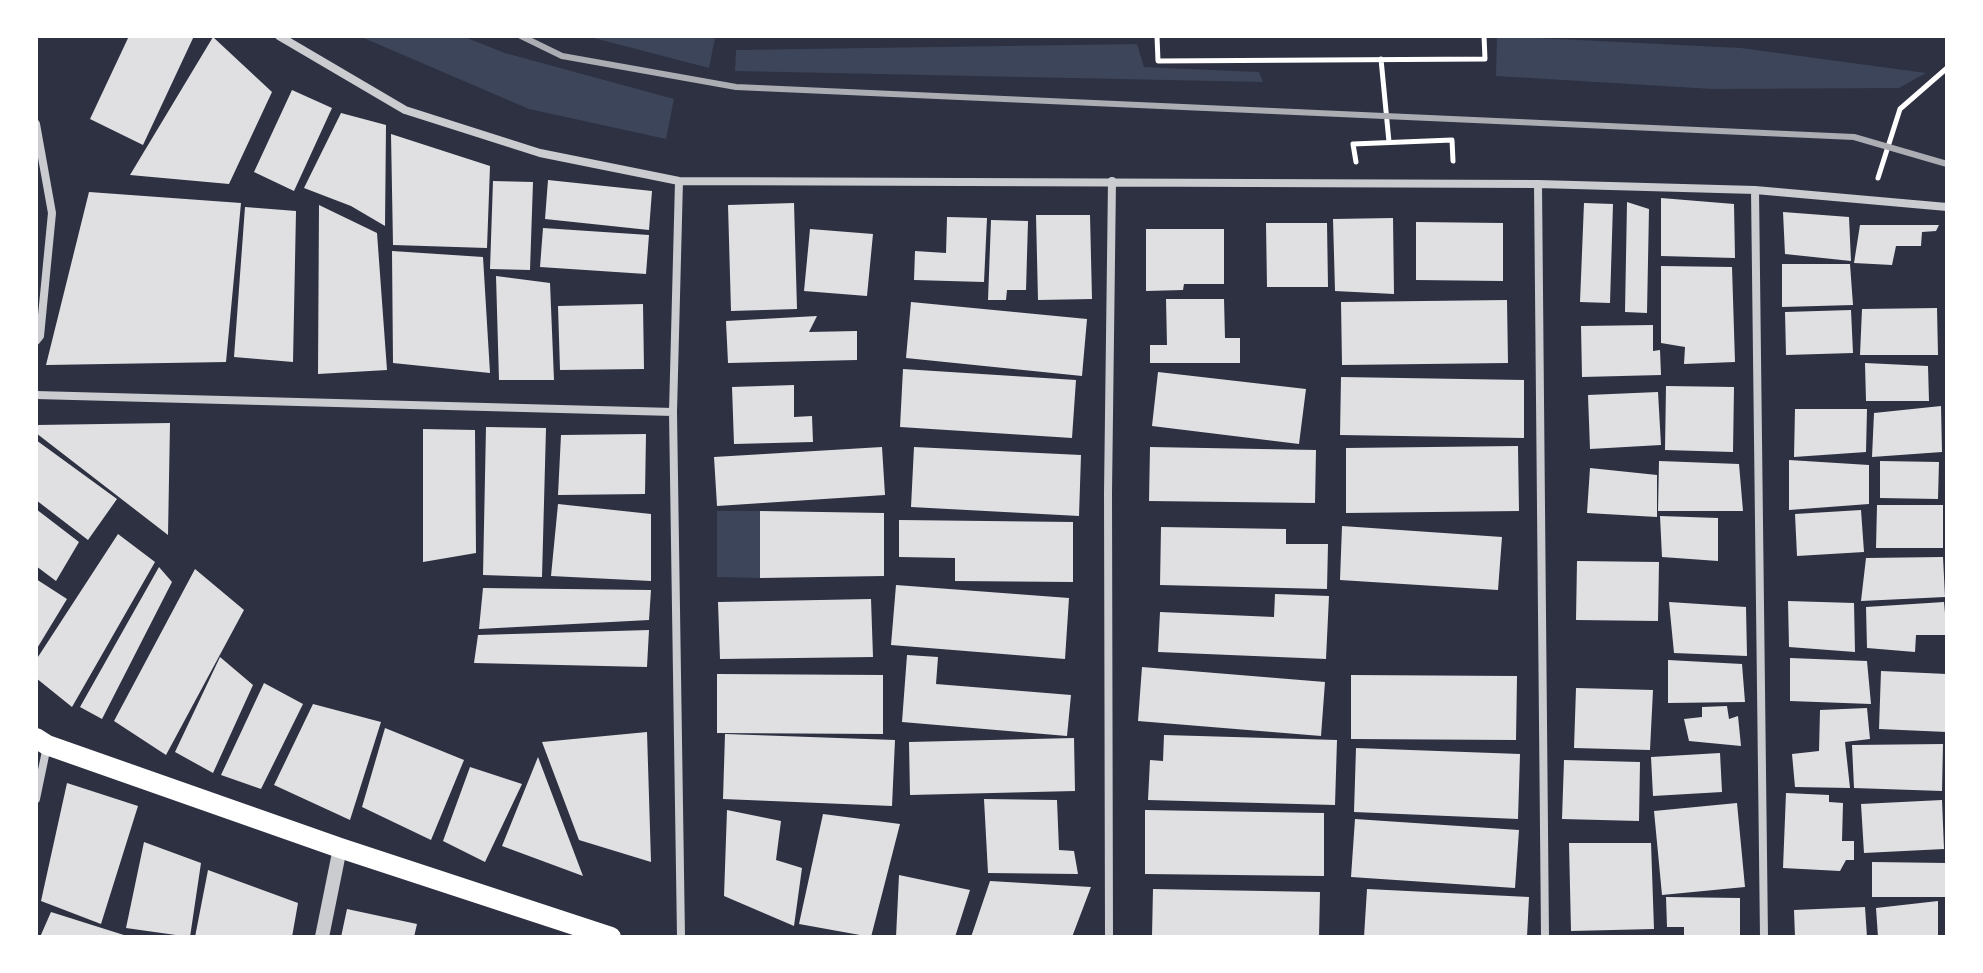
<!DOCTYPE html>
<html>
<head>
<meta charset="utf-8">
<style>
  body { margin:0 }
  #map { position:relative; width:1983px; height:973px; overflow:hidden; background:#2d3142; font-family:"Archivo Narrow",sans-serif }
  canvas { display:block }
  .frame { position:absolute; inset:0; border:38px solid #fff; pointer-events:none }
</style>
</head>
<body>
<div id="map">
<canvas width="1983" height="973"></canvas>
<div class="frame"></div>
</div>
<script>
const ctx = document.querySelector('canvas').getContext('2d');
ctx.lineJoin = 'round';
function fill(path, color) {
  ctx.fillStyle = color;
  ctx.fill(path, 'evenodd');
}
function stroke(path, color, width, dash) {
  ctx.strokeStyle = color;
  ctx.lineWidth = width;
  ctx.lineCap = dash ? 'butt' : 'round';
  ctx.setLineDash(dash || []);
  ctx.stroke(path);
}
fill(new Path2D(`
  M359 36H462L505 53 674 99 666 139 529 109Z
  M586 36H708L715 38 709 68Z
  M1497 36 1741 48 1926 73 1899 88 1713 89 1496 76Z
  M1137 44 1144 67 1259 72 1263 82 735 71 736 50Z
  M717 511H760V578L717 577Z`), '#3c4559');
fill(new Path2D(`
  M129 36H194L143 145 90 119Z
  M213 37 272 92 229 184 130 175Z
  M292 90 332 108 294 191 254 172Z
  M341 113 386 125 385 226 351 206 304 188Z
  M391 134 490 166 487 248 393 245Z
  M548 180 652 191 649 230 545 219Z
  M493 181 533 182 530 270 490 269Z
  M89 192 241 203 226 362 46 365Z
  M1661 198 1734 204 1735 258 1661 256Z
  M1627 202 1649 209 1647 313 1625 312Z
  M794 203 797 309 731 311 728 205Z
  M1584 203 1613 204 1610 303 1580 302Z
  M319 205 377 233 387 370 318 374Z
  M245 207 296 211 293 362 234 357Z
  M1783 212 1849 217 1851 261 1785 254Z
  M1036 215H1090L1092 299 1038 300Z
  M947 217 987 218 984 282 914 280 915 251 946 253Z
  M1393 218 1394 294 1335 291 1333 219Z
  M991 220 1028 221 1026 290H1007L1006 300H988Z
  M1416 222 1503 223V281L1416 280Z
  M1266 223H1327L1328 287H1267Z
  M1860 225H1939L1936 231 1922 232 1921 246H1896L1892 265 1854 263Z
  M543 228 649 235 646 274 540 267Z
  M810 229 873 234 867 296 804 291Z
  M1146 229H1224V284H1184L1183 290 1146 291Z
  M392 251 483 257 490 373 393 363Z
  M1782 264H1850L1853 305 1782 307Z
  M1661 266 1732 267 1735 362 1684 364 1685 347 1661 343Z
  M496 276 550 283 554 380H499Z
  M1166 299H1224L1225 338H1240V363H1150V345H1167Z
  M1507 300 1508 363 1342 365 1341 302Z
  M911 302 1087 319 1082 376 906 358Z
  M643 304 644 369 560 370 558 306Z
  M1937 308 1938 355H1860L1862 309Z
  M1851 310 1853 353 1786 355 1785 312Z
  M817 316 809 332 857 331V360L728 363 726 321Z
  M1653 325V351L1660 350 1661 375 1582 377 1581 326Z
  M1865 363 1928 366 1929 401H1866Z
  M903 369 1076 380 1072 438 900 427Z
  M1158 372 1306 389 1299 444 1152 426Z
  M1341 377 1524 380V438L1340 435Z
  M794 385V417L812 416 813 442 734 444 732 387Z
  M1666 386 1734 387 1733 452 1665 450Z
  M1658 392 1661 445 1590 449 1588 395Z
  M1941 406 1942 452 1872 457 1874 413Z
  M1795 409H1867L1866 452 1794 457Z
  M170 423 168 535 36 433V425Z
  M486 427 546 428 542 577 483 575Z
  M423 429 475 430 476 553 423 562Z
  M646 434 645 494 558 495 561 435Z
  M36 440 117 499 88 540 36 500Z
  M1518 446 1519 511 1346 513V448Z
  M882 447 885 495 717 506 714 457Z
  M914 447 1081 455 1079 516 911 507Z
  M1150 447 1316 450 1315 503 1149 501Z
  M1789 460 1869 465V504L1789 510Z
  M1659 461 1739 464 1743 511H1658Z
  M1880 461 1939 462 1938 499 1880 498Z
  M1590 468 1657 475V517L1587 513Z
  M558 504 651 514V581L551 576Z
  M1877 505H1943V548H1876Z
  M36 509 79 542 56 581 36 566Z
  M1861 510 1864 552 1797 556 1795 514Z
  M760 511 884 513V576L760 578Z
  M1660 516 1718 518V561L1662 557Z
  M899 520 1073 522V582L955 581V558L899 557Z
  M1342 526 1502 537 1498 590 1340 580Z
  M1161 527 1286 529V544H1328L1327 589 1160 585Z
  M118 534 155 562 72 707 36 678V660Z
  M1943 557 1945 597 1861 601 1866 558Z
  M1577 561 1659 562 1658 621 1576 620Z
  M159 567 172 582 102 719 80 707Z
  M195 569 244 610 166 755 114 721Z
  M36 579 67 599 36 650Z
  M896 585 1069 598 1065 659 891 645Z
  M483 588 651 590 649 620 479 629Z
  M1275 594 1329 596 1326 659 1158 652 1160 612 1274 617Z
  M871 599 873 657 720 659 718 602Z
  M1788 601 1854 603 1855 652 1789 647Z
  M1669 602 1746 607 1747 656 1674 653Z
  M1944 602 1947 635H1916L1915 652 1867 648 1866 607Z
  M649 630 647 667 474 663 478 635Z
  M907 655 938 657 936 684 1071 695 1067 736 902 722Z
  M220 657 253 685 213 773 175 752Z
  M1790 658 1867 661 1871 704 1790 701Z
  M1668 660 1742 664 1745 702 1668 703Z
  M1142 667 1325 682 1321 736 1138 721Z
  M1881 671 1947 674V732L1879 729Z
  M717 674 883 675V734L717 733Z
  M1351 675 1517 676 1516 740 1351 739Z
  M264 683 303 704 261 789 221 775Z
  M1576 688 1653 690 1650 750 1574 748Z
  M313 704 381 722 350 820 274 785Z
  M1727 706 1729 719 1738 716 1741 746 1689 741 1684 719 1702 717V707Z
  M1867 708 1870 739 1845 742 1850 788 1795 787 1792 754 1819 751 1820 710Z
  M385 728 464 760 431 840 362 807Z
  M647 732 651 862 579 840 542 742Z
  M725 734 895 740 892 806 723 799Z
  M1164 735 1337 740 1335 805 1148 800 1150 760 1163 761Z
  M1074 738 1075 791 910 795 909 742Z
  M1943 744 1942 791 1854 788 1852 745Z
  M1356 748 1520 754 1518 819 1354 812Z
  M1720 753 1722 792 1653 796 1651 757Z
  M538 757 583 876 502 846Z
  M1564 760 1640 762 1639 821 1562 819Z
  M470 767 522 784 485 862 443 841Z
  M67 783 138 806 101 924 41 901Z
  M1786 793 1829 795V802L1843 803 1842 841H1854V860H1846L1840 871 1783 868Z
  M984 799 1057 800 1059 850 1074 851 1078 874 988 873Z
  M1942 800 1944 849 1864 853 1861 804Z
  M1737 803 1745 887 1662 895 1654 811Z
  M727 810 781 821 776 860 802 868 794 926 724 896Z
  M1145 810 1324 813V876L1145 874Z
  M823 814 900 824 871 937 799 924Z
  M1355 819 1519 830 1515 888 1351 877Z
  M144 842 201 863 190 937 126 928Z
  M1569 843H1651L1654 929 1571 931Z
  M1872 862 1947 863V897H1872Z
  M208 870 298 903 292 937H195Z
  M899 875 970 890 955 937H896Z
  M990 881 1091 887 1072 937H971Z
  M1153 889 1320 892 1319 937 1152 936Z
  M1367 889 1529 897 1527 937H1364Z
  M1666 897 1740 898V937H1684V927H1667Z
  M1938 901V937H1878L1876 908Z
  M1865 907 1867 937H1795L1794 910Z
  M347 909 417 924 414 937H341Z
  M51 912 127 936V937H40Z`), '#e0e0e3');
stroke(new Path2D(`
  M1157 36 1158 61 1485 59 1484 36
  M1381 59 1389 142
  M1356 162 1353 144 1452 140 1453 161
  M1878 178 1900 109 1947 68`), '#fff', 5);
stroke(new Path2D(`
  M279 36 405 110 540 153 679 181 1538 184 1755 190 1947 207
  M36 124 52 213 40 336 36 341
  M679 181 673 412 681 937
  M1538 184 1545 937
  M1755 190 1764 937
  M36 395 673 412
  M36 799 47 746
  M1109 937 1108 493 1112 181`), '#caccd0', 8);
stroke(new Path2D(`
  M322 937 340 848`), '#caccd0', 14);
stroke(new Path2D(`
  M36 738 47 745 340 848 611 937`), '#fff', 20);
stroke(new Path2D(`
  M521 36 562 56 736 87 1854 137 1947 164`), '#abadb3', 6);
</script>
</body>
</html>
